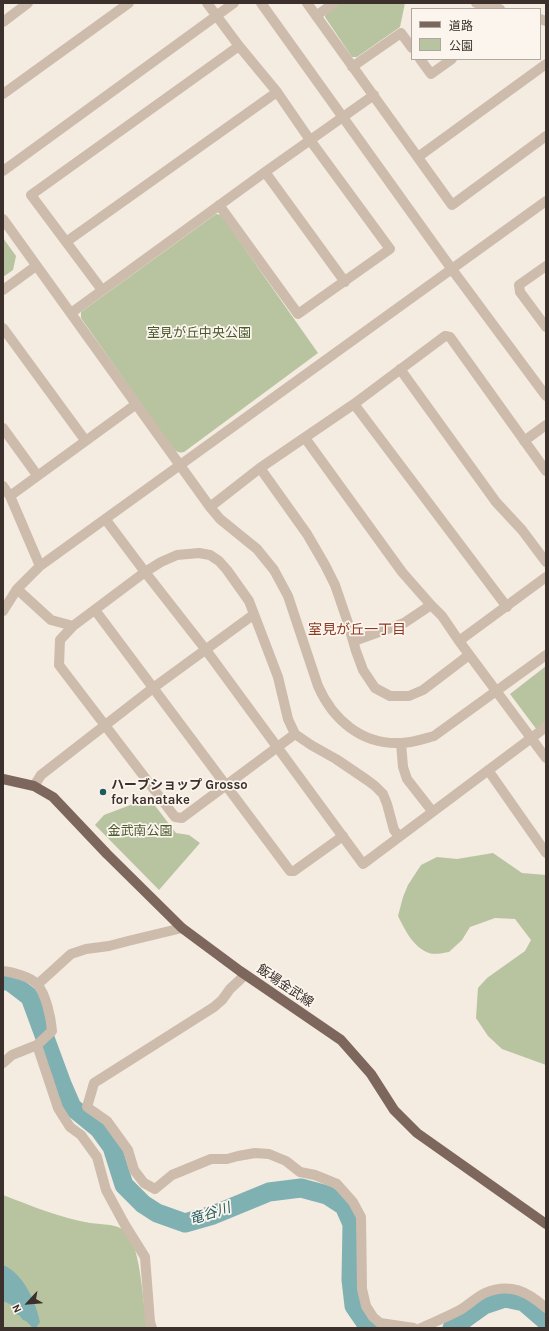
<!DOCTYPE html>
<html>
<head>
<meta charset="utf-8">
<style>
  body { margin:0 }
  #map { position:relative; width:549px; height:1331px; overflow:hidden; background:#f4ebe1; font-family:Karla,"Noto Sans JP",sans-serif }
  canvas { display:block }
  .frame { position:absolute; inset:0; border:4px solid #3b302b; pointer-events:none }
  .legend { position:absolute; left:411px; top:8px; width:130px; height:52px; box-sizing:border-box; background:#fbf5ee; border:1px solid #aea6a0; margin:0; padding:5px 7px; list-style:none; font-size:12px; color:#3b302b }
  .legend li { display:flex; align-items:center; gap:8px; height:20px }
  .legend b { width:20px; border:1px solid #aea6a0 }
  .north { position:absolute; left:8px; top:1283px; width:40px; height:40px; -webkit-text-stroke:3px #fbf5ee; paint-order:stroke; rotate:244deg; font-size:11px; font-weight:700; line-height:16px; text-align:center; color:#3b302b }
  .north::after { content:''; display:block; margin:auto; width:14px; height:18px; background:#3b302b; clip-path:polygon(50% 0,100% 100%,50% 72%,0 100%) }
</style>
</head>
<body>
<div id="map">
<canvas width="549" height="1331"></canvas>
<div class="frame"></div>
<ul class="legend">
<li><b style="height:5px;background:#7d675c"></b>道路</li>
<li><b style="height:11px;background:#b8c4a0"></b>公園</li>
</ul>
<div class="north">N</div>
</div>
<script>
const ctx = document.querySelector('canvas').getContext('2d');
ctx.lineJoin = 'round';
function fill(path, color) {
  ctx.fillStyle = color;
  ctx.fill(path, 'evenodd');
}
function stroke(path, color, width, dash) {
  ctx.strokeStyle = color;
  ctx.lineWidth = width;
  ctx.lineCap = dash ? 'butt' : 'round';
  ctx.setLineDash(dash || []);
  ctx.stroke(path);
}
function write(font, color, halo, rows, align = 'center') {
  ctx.font = font + ' Karla,"Noto Sans JP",sans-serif';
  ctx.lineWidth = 3.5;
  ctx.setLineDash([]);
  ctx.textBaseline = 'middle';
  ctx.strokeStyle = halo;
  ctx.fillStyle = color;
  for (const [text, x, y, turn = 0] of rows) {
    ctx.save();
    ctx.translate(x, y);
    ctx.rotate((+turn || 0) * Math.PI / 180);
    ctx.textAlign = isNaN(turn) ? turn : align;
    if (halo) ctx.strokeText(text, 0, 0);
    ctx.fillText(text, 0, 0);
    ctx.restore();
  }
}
fill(new Path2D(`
  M340 3H405L400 27 357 57H352L325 17 326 13Z
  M216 214 221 215 318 353 184 452C180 453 177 452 173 449L81 318V312Z
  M3 238 16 256 13 270 3 277Z
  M546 666V723L537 730 510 694Z
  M149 798 176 833 189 835 200 843 159 890 95 825 104 815Z
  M493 853 522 873 546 875V1065L502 1049 488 1036 476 1018 478 988 487 978 525 951 531 940 515 919 495 918 470 927 462 940 449 952C443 953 434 955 429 953 413 947 405 930 398 916L403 897 408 885 421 865 437 857 457 859Z
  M3 1195C32 1206 60 1218 90 1223 103 1225 118 1223 127 1233 141 1249 143 1305 147 1328H3Z`), '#b8c4a0');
fill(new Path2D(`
  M3 1265C23 1273 36 1302 40 1322L36 1328H33L26 1321 23 1320 19 1315 15 1314 12 1305 3 1301Z`), '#7fb0b2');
stroke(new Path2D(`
  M3 981H9L30 997 62 1084 72 1107 99 1129 112 1147 124 1185 143 1204 157 1213 185 1223 213 1215 269 1192 301 1188 327 1195 344 1206 352 1224 351 1280 354 1306 367 1325 373 1328
  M452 1328 484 1305 505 1298 524 1302 546 1321`), '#7fb0b2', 19);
stroke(new Path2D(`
  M261 3 451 268 546 396
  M307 3 452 205 546 136
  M476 3 500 9
  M316 16 334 3
  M540 19 546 21
  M3 22 28 3
  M420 59 431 74 452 59
  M352 67 401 33 412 48
  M3 94 129 3
  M418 157 546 64
  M3 171 234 3
  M265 172 345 282
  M219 205 298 314 390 249 310 140 277 92
  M3 219 210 507 220 519 257 549 274 570 288 596 318 686C333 720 362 745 401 743 412 743 423 739 434 736L546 655
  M66 242 277 92 239 46 207 3
  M546 266 519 285 520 292 546 327
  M3 290 36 266
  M102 290 31 195 239 46
  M71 313 265 172 374 95
  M3 328 85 440
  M400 369 496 502 522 530 546 562
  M354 404 507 607
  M3 428 37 475
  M305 438 402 572 431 605 442 616 459 641 546 758
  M524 441 546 425
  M260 468 307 534 325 565 335 585 347 620 356 651 363 670 375 688 390 696H409L423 690 469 655
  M3 486 10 496 40 566
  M10 496 135 405
  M210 507 260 468 354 404 445 336 450 337 546 471
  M106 520 145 572 206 650 363 864 546 727
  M17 589 51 620 73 626
  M95 610 290 871H294L343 836
  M3 611 17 589 40 566 546 201
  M354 641 404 623 431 605
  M459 641 546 577
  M295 734 182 818 175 817 59 665 60 640 73 626 145 572 161 562 177 555 199 553 210 555 219 561 227 570 249 601 278 677 288 719 295 734 311 745 336 759 367 780 375 786 383 794 387 804 394 830 399 836
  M401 743 403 767 407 779 432 811
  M488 770 546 853
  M34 786 41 775 153 688 253 615
  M3 971C12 972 31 977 37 984 46 994 51 1018 52 1031L37 1045 12 1055 3 1063
  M245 975 230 989 222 1000 214 1007 94 1083 87 1107 107 1121 128 1150 134 1170 144 1183 155 1189 172 1175 211 1159H227L238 1156 255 1153 269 1154 286 1161 300 1172 315 1175 337 1184 353 1202 361 1217 362 1289 366 1306 373 1317 380 1323 414 1328
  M38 984 71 954 86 949 109 946 128 941 182 928
  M37 1045 58 1108 70 1127 81 1135 97 1157 106 1190 125 1225 145 1257 150 1322 152 1328
  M421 1328C434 1322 447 1317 460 1310 469 1305 476 1297 485 1293 510 1282 528 1292 546 1308`), '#cdbbac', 10);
stroke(new Path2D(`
  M3 779 34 786 53 797 107 854 182 928 240 971 341 1040 371 1074 394 1110 417 1133 546 1224`), '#7d675c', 10);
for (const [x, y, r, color] of [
  [103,792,4,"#1f5a5e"]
]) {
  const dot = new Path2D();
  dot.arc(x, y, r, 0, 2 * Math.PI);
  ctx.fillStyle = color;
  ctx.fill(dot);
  stroke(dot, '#fbf5ee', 1.5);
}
write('13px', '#4a5a2e', '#fbf5ee', [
  ["室見が丘中央公園",199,333],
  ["金武南公園",140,831]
]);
write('bold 13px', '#3b302b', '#fbf5ee', [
  ["ハーブショップ Grosso",111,785],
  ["for kanatake",111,800]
], 'left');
write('13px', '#3b302b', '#fbf5ee', [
  ["飯場金武線",285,986,34]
]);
write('14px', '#8c3b22', '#fbf5ee', [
  ["室見が丘一丁目",357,630]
]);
write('italic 14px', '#1f5a5e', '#fbf5ee', [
  ["竜谷川",210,1214,-18]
]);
</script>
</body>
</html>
